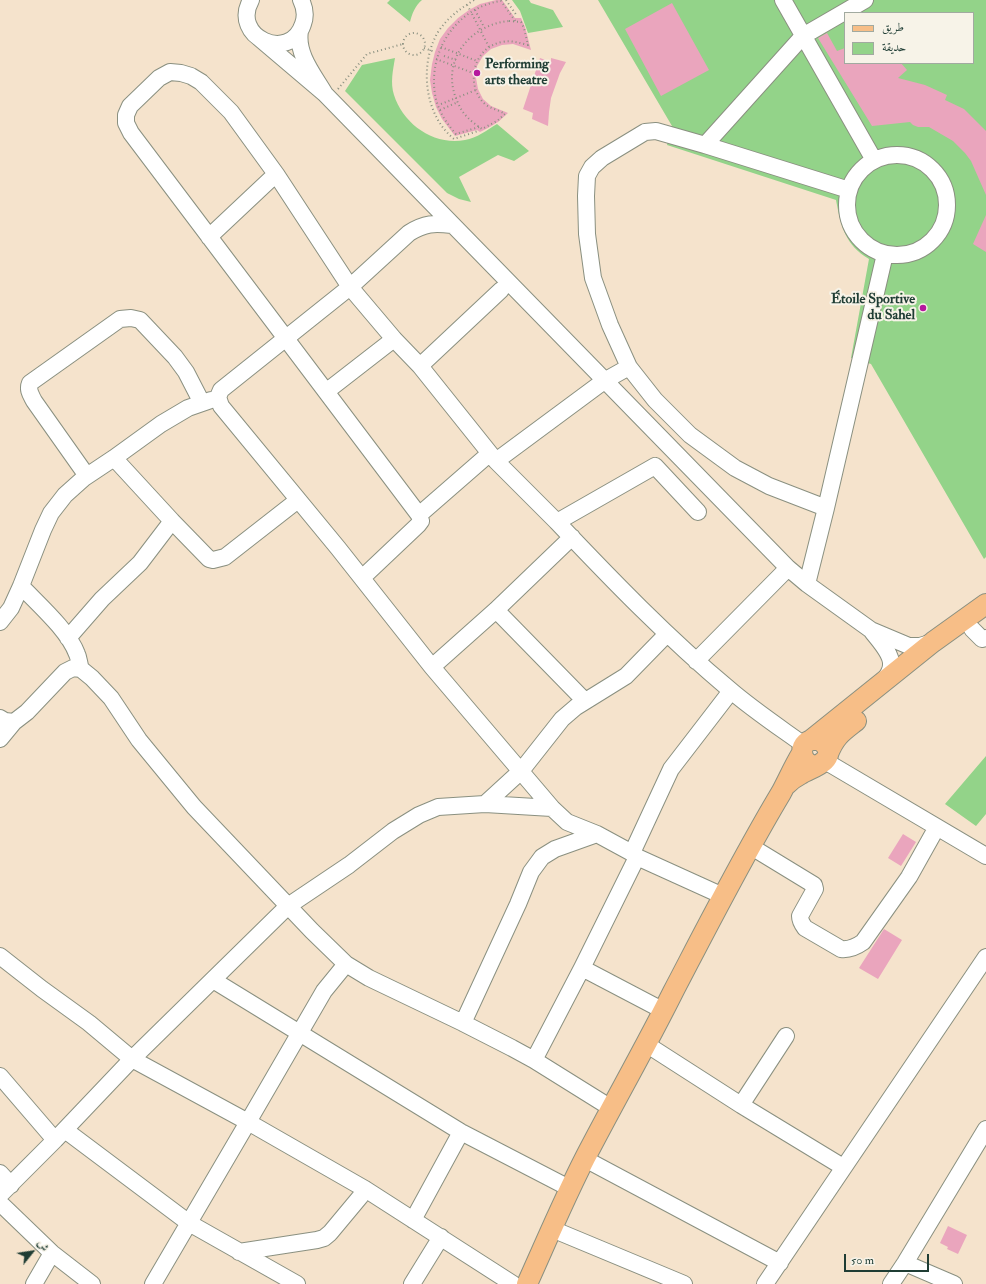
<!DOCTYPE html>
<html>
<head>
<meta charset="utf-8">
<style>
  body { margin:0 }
  #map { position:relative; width:986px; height:1284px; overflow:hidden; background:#f5e3cc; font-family:"IM FELL Double Pica",Amiri,serif }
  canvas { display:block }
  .legend { position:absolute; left:844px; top:12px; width:130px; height:52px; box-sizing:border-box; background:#f7f3e8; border:1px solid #a1aaa0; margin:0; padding:5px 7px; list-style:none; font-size:12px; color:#1f3d34 }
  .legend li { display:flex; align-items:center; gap:8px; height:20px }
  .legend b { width:20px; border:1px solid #a1aaa0 }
  .north { position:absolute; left:12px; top:1232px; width:40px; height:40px; -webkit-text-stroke:3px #f7f3e8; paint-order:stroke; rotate:60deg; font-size:11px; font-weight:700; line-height:16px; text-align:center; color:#1f3d34 }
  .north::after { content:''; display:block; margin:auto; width:14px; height:18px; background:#1f3d34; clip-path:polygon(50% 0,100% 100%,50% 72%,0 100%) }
  .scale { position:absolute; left:844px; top:1254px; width:85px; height:18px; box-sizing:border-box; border:2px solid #1f3d34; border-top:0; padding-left:5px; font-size:12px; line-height:14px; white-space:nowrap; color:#1f3d34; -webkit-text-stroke:3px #f7f3e8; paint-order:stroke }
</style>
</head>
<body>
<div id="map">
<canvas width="986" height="1284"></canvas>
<ul class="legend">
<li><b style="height:5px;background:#f7be87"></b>طريق</li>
<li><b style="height:11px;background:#93d389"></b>حديقة</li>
</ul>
<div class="north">ش</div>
<div class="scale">50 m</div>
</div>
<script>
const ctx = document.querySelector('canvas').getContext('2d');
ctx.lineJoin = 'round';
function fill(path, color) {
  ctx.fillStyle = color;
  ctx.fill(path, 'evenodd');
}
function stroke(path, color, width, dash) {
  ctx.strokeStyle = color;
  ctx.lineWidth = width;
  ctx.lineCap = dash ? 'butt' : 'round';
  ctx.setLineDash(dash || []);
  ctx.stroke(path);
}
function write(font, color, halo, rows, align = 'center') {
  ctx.font = font + ' "IM FELL Double Pica",serif';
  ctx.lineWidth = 4;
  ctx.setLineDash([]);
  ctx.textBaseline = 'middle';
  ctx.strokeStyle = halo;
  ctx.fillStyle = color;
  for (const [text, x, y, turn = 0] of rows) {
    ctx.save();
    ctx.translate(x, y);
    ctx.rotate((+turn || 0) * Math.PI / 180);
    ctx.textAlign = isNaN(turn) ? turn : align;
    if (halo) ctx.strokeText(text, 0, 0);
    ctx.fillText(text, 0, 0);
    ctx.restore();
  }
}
fill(new Path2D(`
  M390 0H422C415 6 412 14 410 22L387 3Z
  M512 0H529L531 3 553 10 563 27 528 33 520 11Z
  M598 0H986V557L984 559 871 364 851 358 869 259C845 245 841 226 836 200L667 145 672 126ZM845 13H973V63H845Z
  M395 58C393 70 390 83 394 95 403 124 434 146 465 140 477 138 487 130 497 124L529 151 514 161 498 155 459 177 471 202 459 199 447 193 345 91 362 65Z
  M986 756V814L976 826 945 804Z`), '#93d389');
fill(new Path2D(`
  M496 0H502L515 18H521L525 27 531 50 513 44 502 45 491 49 483 56 477 66 476 78 478 89 483 99 491 106 508 113 498 122 488 128 480 132 477 130 455 136 442 119 436 107 432 93 430 80 432 64 435 52 440 39 448 28 458 18 469 10 480 4Z
  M672 3 709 70 661 96 625 29Z
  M827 33 837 51 845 48V63H901L907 70 898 78 925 85 947 95 945 100 964 109 986 131V195L971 161 965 153 953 141 929 127H918L913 125 910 122 872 126 818 38Z
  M540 58 551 62V58L566 62 560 73 551 98 549 112 548 126 532 119 533 113 523 109Z
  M986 215V252L973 244Z
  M903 834 916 842 901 866 888 858Z
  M884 929 902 940 878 979 859 968Z
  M948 1226 967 1235 958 1254 947 1249 948 1247 940 1243Z`), '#eaa5bd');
const minor = new Path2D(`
  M251 0C230 37 290 64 303 24 306 16 305 8 301 0
  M783 0 874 160
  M259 38 325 94C314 75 296 54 300 31
  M325 94 788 568 807 584 871 630
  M705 145 803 36 865 0
  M847 205a50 50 0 1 1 100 0a50 50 0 1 1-100 0Z
  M209 237 276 174
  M420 366 501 290
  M327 391 394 339
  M114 458 172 521 209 559 213 560 225 557 298 500
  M496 461 604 381 629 367
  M87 476 34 401C31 395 27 390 30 383L120 319 131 318 140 320 175 357 186 372 202 403
  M826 508 885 254
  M698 512 655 466 557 522C612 580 668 638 729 689 752 709 779 727 804 745
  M419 515 489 454
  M572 537 496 610 432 667 552 808 567 822 597 834 632 853 637 857 723 896
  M362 578 418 525 421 521 419 515 131 133 126 123V115L130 106 159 78 170 72 181 73 191 76 201 82 231 112 276 174 350 287 409 233C425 223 434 223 452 225
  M807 584 826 508 769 486 735 468 690 435 655 400 629 367 610 325 593 278 587 234 586 196 587 176 592 167 602 158 645 132 656 131 705 145 849 190
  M21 586C39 605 68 630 77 654 79 658 79 664 81 669
  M496 610 585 701
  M0 622 11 608 21 586 43 530 51 513 65 495 84 478 114 458 161 424 188 408 211 400
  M972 629 982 639 986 638
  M68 638 102 599 140 563 172 521
  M696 661 788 568
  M432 667 338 548 221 406 218 397 221 390 350 287 394 339 420 366 496 461 557 522
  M883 682C886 677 891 672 891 665 892 653 878 640 871 630L909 646H920L933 642
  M0 718 5 721 14 722 27 712 65 672 73 668 81 669 92 678 111 698 139 740 194 807 312 931 346 964 369 978 463 1023 512 1048 534 1060 611 1108
  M0 739 14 722
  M825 761 986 856
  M485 804 521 771 562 719 576 707 626 676 667 634
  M750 846 814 885 815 889 800 916C800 921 802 924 805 928L841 949C850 950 856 947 863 942L909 877 937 827
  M632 853 671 769 731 691
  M0 956 42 989 89 1023 132 1059 248 1122 324 991 346 964
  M582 968 664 1011
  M213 980 461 1132 571 1189
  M463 1023 518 904 531 872 542 857 555 849 597 834
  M646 1044 741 1105 843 1167
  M534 1060 582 968 637 857
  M0 1076 55 1140
  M741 1105 786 1036
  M65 1130 189 1223 297 1284
  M585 1159 780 1263
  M0 1173 11 1185
  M0 1195 55 1140 132 1059 288 906 349 865 393 831 419 815 438 807 485 804 552 808
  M0 1203 52 1253 92 1284
  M413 1220 461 1132
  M552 1229 684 1284
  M239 1252 317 1240 324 1238 330 1233 360 1197 365 1189
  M905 1263 954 1284
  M34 1284 52 1253
  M153 1284 248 1122 365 1189 513 1284
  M412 1284 441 1237
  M765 1284 986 957
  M891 1284 905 1263 986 1129`);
const major = new Path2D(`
  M811 740 933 642 986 604
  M828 754C835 736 842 732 856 721
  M786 785C790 781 795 777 801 774 810 768 836 762 826 746 824 743 821 740 816 740 798 738 797 764 816 766
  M527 1284C546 1242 564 1199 585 1158 614 1102 645 1048 673 992 708 925 742 858 781 793 788 780 794 766 802 753`);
stroke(minor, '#8a9080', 18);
stroke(major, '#8a9080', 22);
stroke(new Path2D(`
  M474 0C460 9 448 17 438 32 419 64 424 115 454 139L478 131
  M506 0 517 16
  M467 5 470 10
  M475 10 484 27
  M472 14 489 47
  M509 21 521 22 524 28 528 45C519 43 512 40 502 42 473 47 464 86 486 105 492 109 499 110 505 114L497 121 482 129C472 122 464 116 459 105 438 65 467 25 509 21Z
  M403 44a11 11 0 1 1 22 0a11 11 0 1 1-22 0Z
  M441 47 477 61
  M424 48 435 52
  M444 56 456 60
  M436 59 473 73
  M338 89 367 54 403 44
  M441 104 476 90
  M440 110 458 102
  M479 127 456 134C446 123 437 109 435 94 428 51 457 7 501 1L516 22`), '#8a9080', 2, [1, 3]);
stroke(minor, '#fff', 16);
stroke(major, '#f7be87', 20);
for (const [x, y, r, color] of [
  [477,73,4,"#b5179e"],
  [923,308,4,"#b5179e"]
]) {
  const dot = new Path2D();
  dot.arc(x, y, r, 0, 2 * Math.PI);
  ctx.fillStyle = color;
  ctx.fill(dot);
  stroke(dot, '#f7f3e8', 1.5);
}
write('bold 14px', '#1f3d34', '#f7f3e8', [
  ["Performing",485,65],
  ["arts theatre",485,81],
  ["Étoile Sportive",915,300,"right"],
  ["du Sahel",915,316,"right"]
], 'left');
</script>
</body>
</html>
